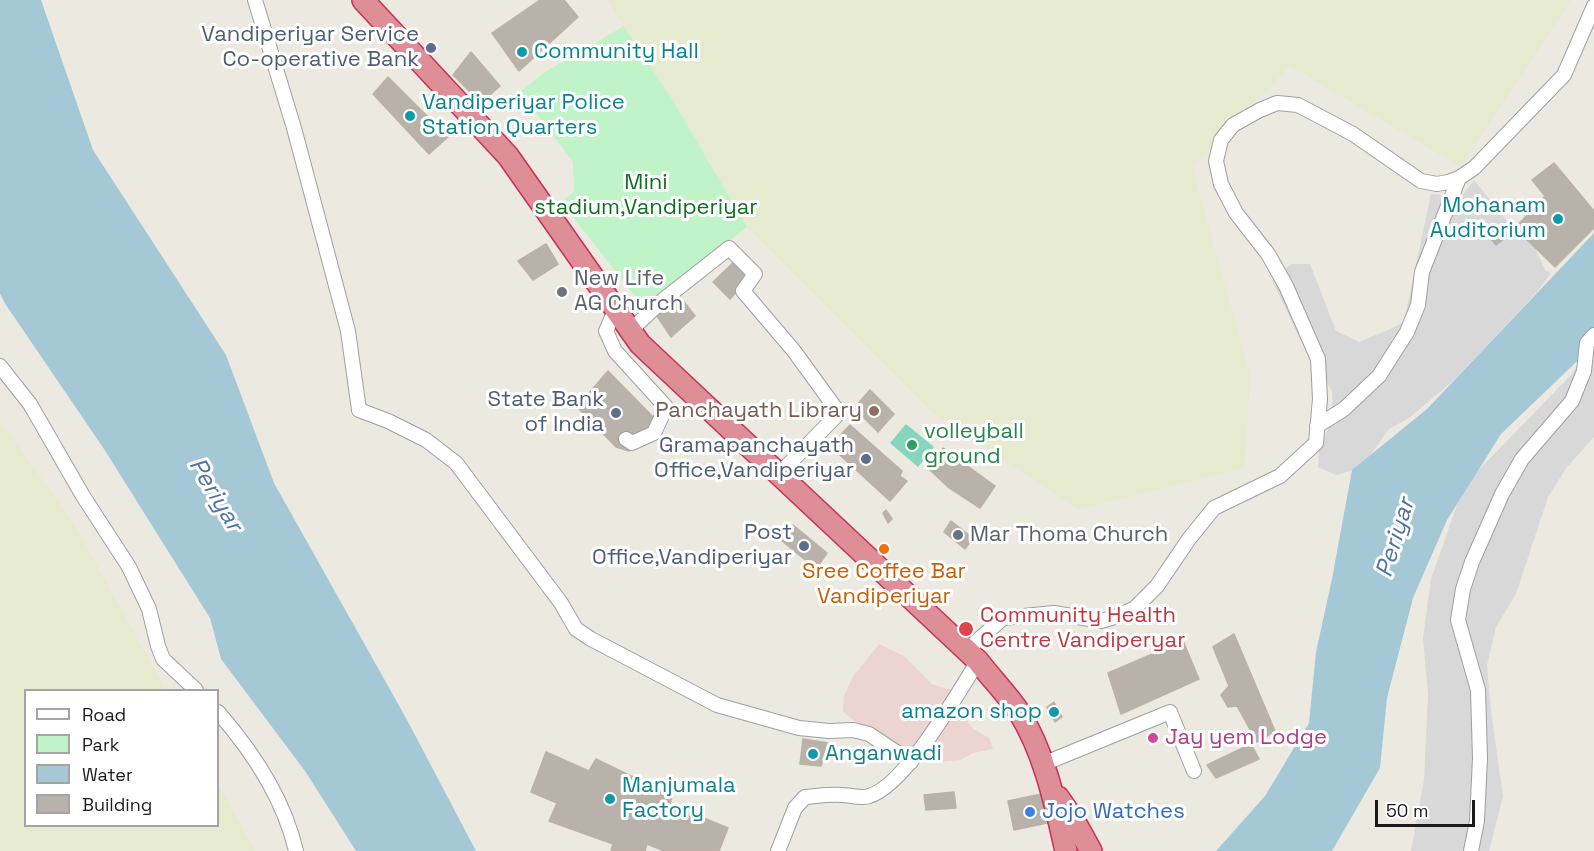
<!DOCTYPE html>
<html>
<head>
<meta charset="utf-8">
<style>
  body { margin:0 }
  #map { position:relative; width:1594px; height:851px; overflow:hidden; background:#ece9e1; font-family:"Space Grotesk",sans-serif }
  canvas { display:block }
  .legend { position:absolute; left:24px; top:689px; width:195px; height:138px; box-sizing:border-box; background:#fff; border:2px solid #a4a4a4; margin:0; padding:8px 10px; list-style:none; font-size:18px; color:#1b1b1b }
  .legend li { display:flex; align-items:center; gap:12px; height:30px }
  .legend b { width:30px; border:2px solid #a4a4a4 }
  .scale { position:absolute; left:1375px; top:800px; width:100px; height:27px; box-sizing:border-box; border:3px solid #1b1b1b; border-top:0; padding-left:8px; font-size:18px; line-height:21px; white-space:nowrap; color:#1b1b1b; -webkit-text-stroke:4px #fff; paint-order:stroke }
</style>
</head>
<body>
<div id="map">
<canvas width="1594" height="851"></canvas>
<ul class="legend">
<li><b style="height:8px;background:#fff"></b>Road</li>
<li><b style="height:16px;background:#c0f4c8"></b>Park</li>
<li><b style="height:16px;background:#a5c8d7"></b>Water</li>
<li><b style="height:16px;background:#b8b2ab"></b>Building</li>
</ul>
<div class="scale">50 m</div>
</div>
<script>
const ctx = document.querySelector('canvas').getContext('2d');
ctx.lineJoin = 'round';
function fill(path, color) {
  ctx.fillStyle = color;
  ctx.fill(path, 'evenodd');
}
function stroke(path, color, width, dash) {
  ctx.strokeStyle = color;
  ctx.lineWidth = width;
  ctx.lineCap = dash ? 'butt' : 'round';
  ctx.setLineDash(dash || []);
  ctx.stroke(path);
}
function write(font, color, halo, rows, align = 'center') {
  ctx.font = font + ' "Space Grotesk",sans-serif';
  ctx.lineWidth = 6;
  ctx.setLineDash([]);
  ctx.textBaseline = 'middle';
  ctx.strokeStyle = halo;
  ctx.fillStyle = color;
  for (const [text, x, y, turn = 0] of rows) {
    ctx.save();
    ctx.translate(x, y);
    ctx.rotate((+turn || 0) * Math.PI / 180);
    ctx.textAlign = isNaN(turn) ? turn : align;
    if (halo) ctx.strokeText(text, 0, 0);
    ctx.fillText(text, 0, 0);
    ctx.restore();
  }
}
fill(new Path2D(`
  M1474 180 1507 221 1534 246 1545 270 1551 273 1537 292 1454 380 1409 418 1389 429 1361 468 1336 475 1318 467 1319 451 1333 416 1332 391 1299 337 1272 280 1291 264H1310L1336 331 1359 342 1388 330 1404 322 1431 194 1462 196Z
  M1594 331V437L1567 467 1548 497 1516 594 1496 627 1487 665 1491 711 1503 796 1489 851H1411L1424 780 1428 695 1423 638 1431 579 1464 485 1573 373Z`), '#d9d8d8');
fill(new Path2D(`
  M879 644 904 656 932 684 951 690 962 713 972 728 989 738 993 749 973 753 960 760 940 762 901 755 877 733 856 722 843 712 844 696 852 678Z`), '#ecd4d1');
fill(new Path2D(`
  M607 0H1571L1461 167 1290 66 1192 167 1250 375 1245 468 1078 509 932 412 747 227 672 99Z
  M0 421 73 522 166 690H26V826H218V783L255 851H0Z`), '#e6eace');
fill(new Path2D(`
  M624 26 672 99 747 227 645 309 561 202 574 191 573 162 520 92 545 72Z`), '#c0f4c8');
fill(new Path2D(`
  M906 424 934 447 918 467 890 443Z`), '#85d6bc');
fill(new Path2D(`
  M0 0H41L93 150 226 355 274 483 406 718 476 851H356L305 771 221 659 210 618 104 449 6 305 0 294Z
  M1594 233V345L1501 434 1447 520 1413 598 1387 698 1380 768 1332 851H1216L1265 796 1309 723 1316 652 1332 579 1352 470 1427 409Z`), '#a5c8d7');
const building = new Path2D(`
  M540 0H564L578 17 519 71 492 33Z
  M471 52 500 86 481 103 453 75Z
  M388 77 448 137 429 154 373 94Z
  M1554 163 1594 211V228L1555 267 1515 228 1545 196 1532 180Z
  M1504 223 1513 232 1496 245 1488 235Z
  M546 244 558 264 533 280 518 261Z
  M736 260 752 274 730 299 713 282Z
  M679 295 695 316 671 337 655 313Z
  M608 371 655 419 629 451 616 447 577 407Z
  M870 390 894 414 878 432 854 408Z
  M850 425 902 471 900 476 907 481 890 501 830 446Z
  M943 448 995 486 980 508 948 487 930 470Z
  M886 510 892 519 888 523 883 513Z
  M951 521 973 538 965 549 944 532Z
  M793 525 827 553 816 569 781 540Z
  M1234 634 1275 731 1257 742 1237 706 1228 707 1221 695 1229 686 1213 647Z
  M1183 641 1199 679 1121 714 1108 673Z
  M1054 702 1062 717 1055 722 1047 707Z
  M803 739 828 743 821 766 800 764Z
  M1251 744 1259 759 1216 778 1207 765Z
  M546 752 589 771 596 759 672 796 670 804 728 828 719 851H664L647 844 645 851H611L613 844 549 821 557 803 531 792Z
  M954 792 956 808 926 810 924 795Z
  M1046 793 1052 822 1014 830 1008 801Z`);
fill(building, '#b8b2ab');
stroke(building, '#bcb1a5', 1.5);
const minor = new Path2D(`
  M255 0 294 128 348 331 359 410 388 421 426 440 456 463 561 603 576 629 591 639 717 705 799 728 829 731 853 730 869 734 911 762
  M616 308 606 331 615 351 666 407 654 433 632 443 626 439
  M631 330 663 300 729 248 755 274 743 291 794 351 839 413 779 474
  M0 366 30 404 83 496 129 567 149 609 158 646 163 659 196 690
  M1317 426 1344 409 1379 376 1407 332 1418 305 1422 272 1459 178
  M967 650 1003 618 1054 613 1101 621 1118 616 1135 608 1157 586 1189 539 1214 508 1280 476 1316 443 1320 399 1318 359 1286 286 1268 254 1236 213 1221 184 1216 161 1221 140 1233 125 1260 110 1277 103 1298 105 1353 134 1421 181 1437 184 1448 182 1459 178 1474 168 1564 75 1594 6
  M218 712C253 752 284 799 296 851
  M1043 764 1170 712 1194 771
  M778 851 795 808 805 797C817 796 830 794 842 795 850 795 862 799 869 796 905 786 958 693 978 661
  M1471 851 1477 821 1480 758 1478 690 1458 620 1463 589 1472 562 1502 494 1522 459 1572 401 1584 371 1587 343 1594 335`);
const highway = new Path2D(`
  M363 0 508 156 640 344 978 661C991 678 1007 694 1019 712 1045 754 1055 803 1066 851
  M1058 797 1074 820 1091 851`);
stroke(minor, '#9f9f9f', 16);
stroke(highway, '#c73159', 24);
stroke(minor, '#fff', 14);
stroke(highway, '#de8e97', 21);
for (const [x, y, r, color] of [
  [431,48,6,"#5c6f8a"],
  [522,52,6,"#0f9aa8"],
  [410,116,6,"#0f9aa8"],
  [1558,219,6,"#0f9aa8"],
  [562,292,6,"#6b7280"],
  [874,411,6,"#8d6e63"],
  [616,413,6,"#5c6f8a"],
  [912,445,6,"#2e9e5b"],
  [866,459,6,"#5c6f8a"],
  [958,535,6,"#6b7280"],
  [804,546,6,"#5c6f8a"],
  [884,549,6,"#e8710a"],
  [966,629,8,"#e0444e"],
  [1054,712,6,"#0f9aa8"],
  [1153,738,6,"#d1479c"],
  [813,754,6,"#0f9aa8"],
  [610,799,6,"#0f9aa8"],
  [1030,812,6,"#3f7fe0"]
]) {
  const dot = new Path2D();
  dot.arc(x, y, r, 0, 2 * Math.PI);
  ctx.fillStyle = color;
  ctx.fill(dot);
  stroke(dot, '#fff', 2);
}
write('22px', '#4e5e75', '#fff', [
  ["Vandiperiyar Service",419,35],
  ["Co-operative Bank",419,60],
  ["State Bank",604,400],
  ["of India",604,425],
  ["Gramapanchayath",854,446],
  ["Office,Vandiperiyar",854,471],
  ["Post",792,533],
  ["Office,Vandiperiyar",792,558]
], 'right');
write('22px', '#0d838f', '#fff', [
  ["Community Hall",534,52],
  ["Vandiperiyar Police",422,103],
  ["Station Quarters",422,128],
  ["Mohanam",1546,206,"right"],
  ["Auditorium",1546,231,"right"],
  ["amazon shop",1042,712,"right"],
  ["Anganwadi",825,754],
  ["Manjumala",622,786],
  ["Factory",622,811]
], 'left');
write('22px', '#136f22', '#fff', [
  ["Mini",646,183],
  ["stadium,Vandiperiyar",646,208]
]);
write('22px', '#5b616d', '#fff', [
  ["New Life",574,279],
  ["AG Church",574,304],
  ["Mar Thoma Church",970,535]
], 'left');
write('22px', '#785e54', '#fff', [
  ["Panchayath Library",862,411]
], 'right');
write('22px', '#27864d', '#fff', [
  ["volleyball",924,432],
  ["ground",924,457]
], 'left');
write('22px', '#c56008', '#fff', [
  ["Sree Coffee Bar",884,572],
  ["Vandiperiyar",884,597]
]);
write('22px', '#be3a42', '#fff', [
  ["Community Health",980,616],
  ["Centre Vandiperyar",980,641]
], 'left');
write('22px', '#b23c85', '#fff', [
  ["Jay yem Lodge",1165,738]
], 'left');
write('22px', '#366cbe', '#fff', [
  ["Jojo Watches",1042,812]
], 'left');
write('italic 24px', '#5073a2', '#fff', [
  ["Periyar",215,495,59],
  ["Periyar",1396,538,-73]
]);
</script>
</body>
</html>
